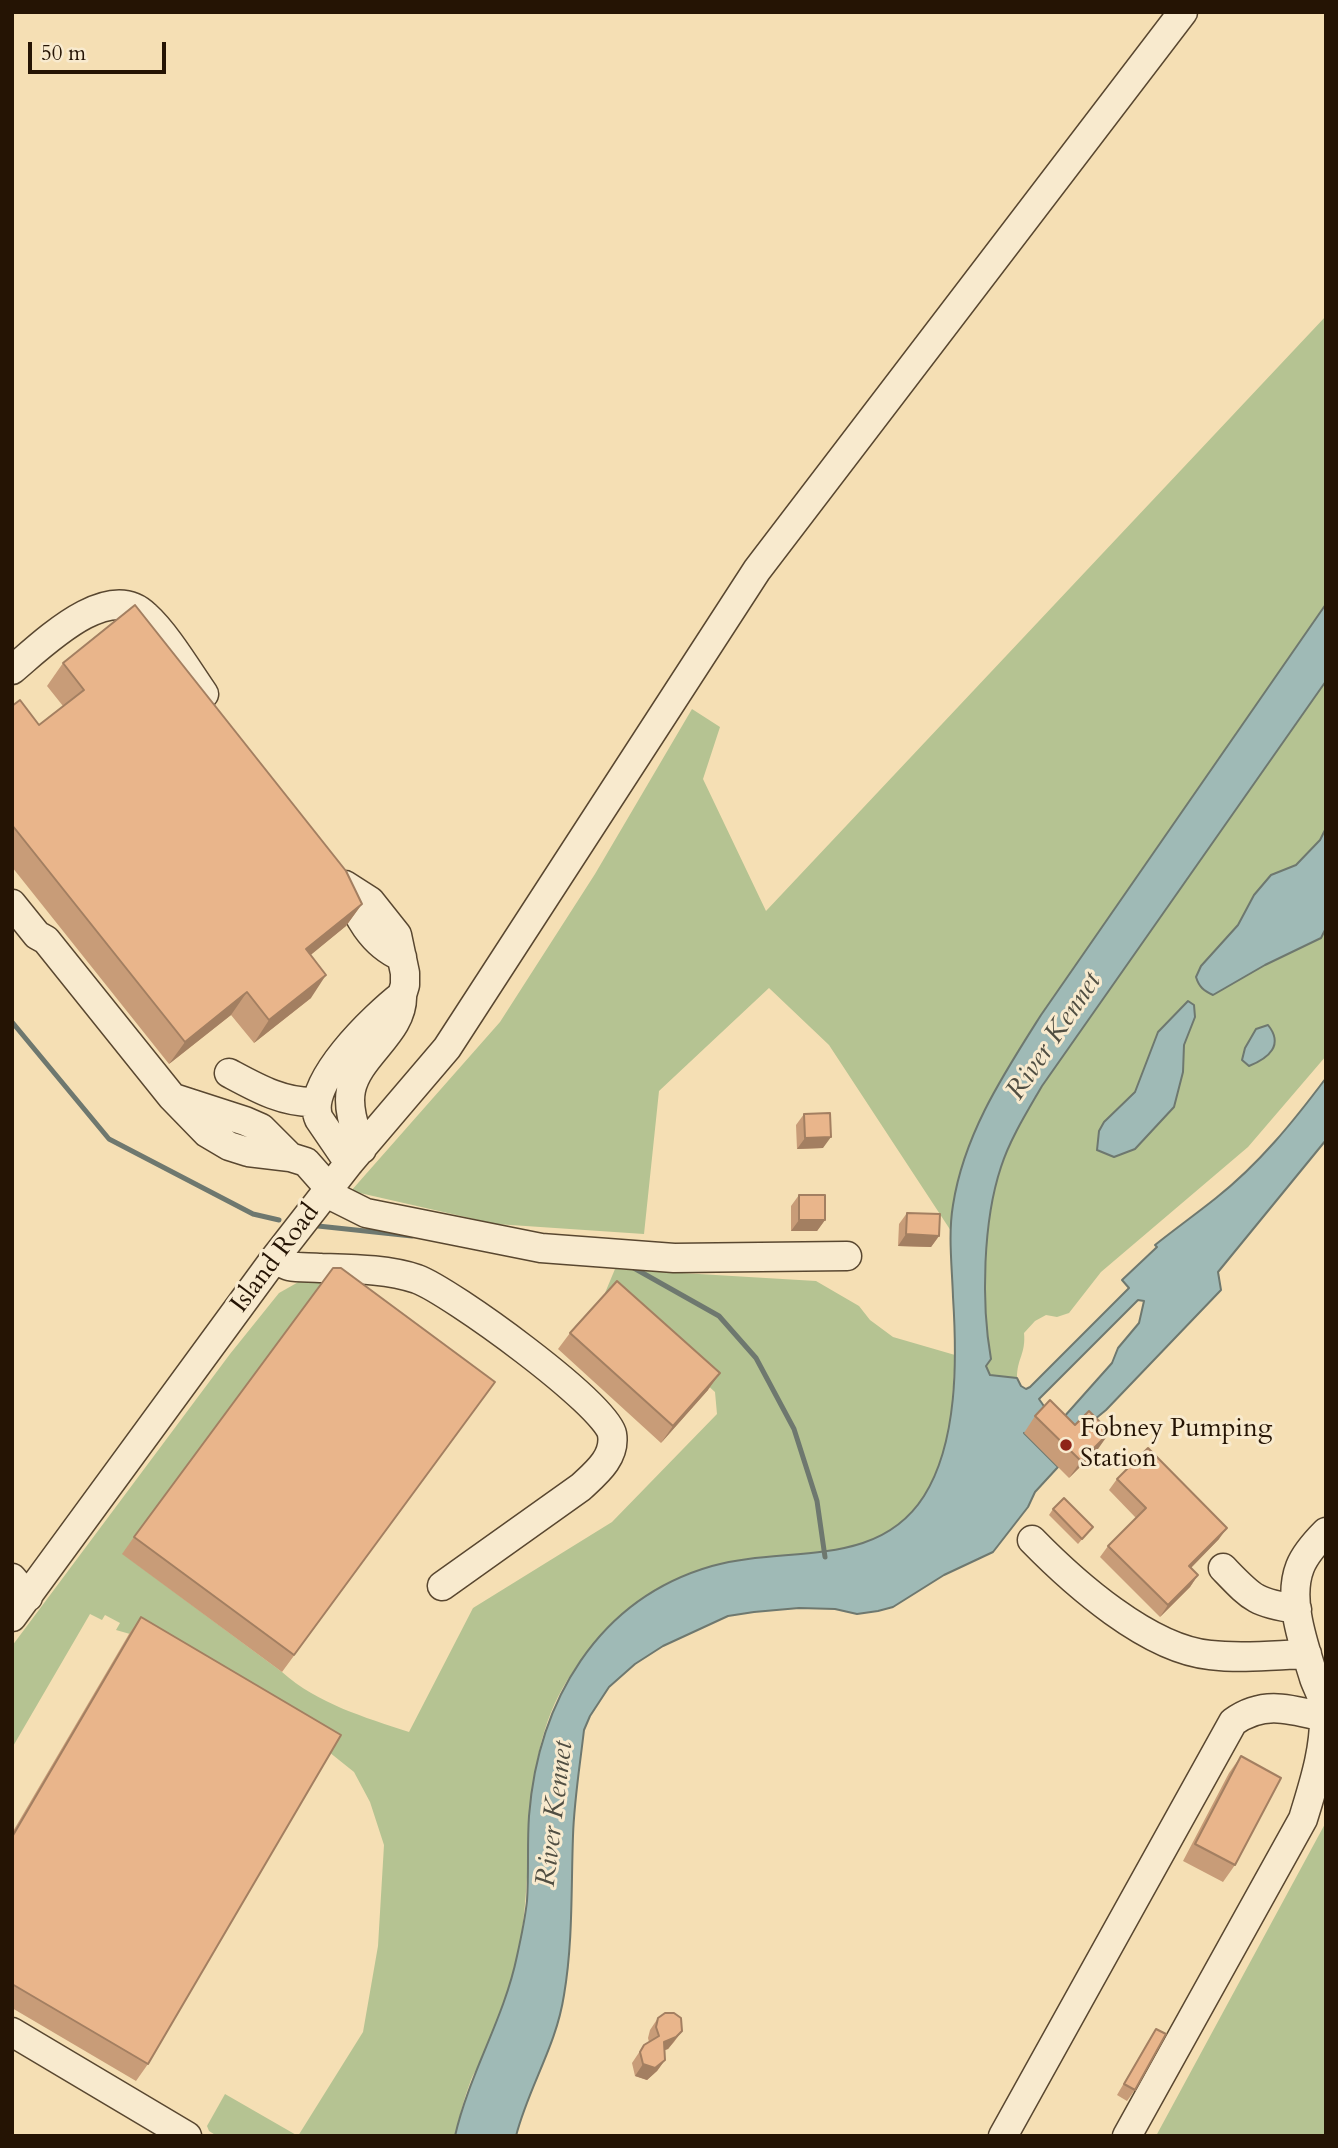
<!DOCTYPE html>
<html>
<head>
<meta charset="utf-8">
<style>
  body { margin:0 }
  #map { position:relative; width:1338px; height:2148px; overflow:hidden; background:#f5dfb4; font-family:Cardo,serif }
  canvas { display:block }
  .frame { position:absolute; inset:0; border:14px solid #251404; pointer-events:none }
  .scale { position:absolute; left:28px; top:42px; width:138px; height:32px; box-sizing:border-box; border:4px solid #251404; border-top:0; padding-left:9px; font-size:21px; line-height:24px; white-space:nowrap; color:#251404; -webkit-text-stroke:5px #f8eace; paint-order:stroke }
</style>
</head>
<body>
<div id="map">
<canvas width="1338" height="2148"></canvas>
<div class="frame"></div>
<div class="scale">50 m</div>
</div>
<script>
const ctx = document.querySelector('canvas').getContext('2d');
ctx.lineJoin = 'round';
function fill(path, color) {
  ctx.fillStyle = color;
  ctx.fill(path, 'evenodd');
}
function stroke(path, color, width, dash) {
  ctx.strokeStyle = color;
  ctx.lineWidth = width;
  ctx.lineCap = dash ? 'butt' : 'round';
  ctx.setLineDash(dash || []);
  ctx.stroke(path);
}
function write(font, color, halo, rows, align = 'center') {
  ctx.font = font + ' Cardo,serif';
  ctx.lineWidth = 6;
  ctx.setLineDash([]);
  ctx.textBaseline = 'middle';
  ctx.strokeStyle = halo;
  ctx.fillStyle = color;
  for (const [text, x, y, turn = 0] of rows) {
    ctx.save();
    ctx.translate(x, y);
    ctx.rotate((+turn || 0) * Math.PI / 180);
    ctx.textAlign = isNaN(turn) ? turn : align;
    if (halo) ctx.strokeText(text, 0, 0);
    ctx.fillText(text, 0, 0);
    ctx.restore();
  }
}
fill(new Path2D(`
  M1326 316V604L1041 1015C998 1082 955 1149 951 1231L829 1045 769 988 659 1091 644 1234 496 1224 351 1191 500 1022 595 874 692 709 720 727 703 779 766 911Z
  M1326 681V1056L1248 1147 1101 1272 1069 1313 1057 1317 1046 1315 1035 1321 1024 1333C1026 1354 1017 1358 1017 1378L990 1376 985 1366 991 1359C981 1305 983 1215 1002 1165 1028 1094 1078 1032 1121 971 1189 874 1259 778 1326 681Z
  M615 1269 816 1281 859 1306 870 1320 893 1337 955 1355C953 1379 953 1405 949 1429 942 1472 915 1526 872 1542 853 1549 830 1551 810 1553 765 1557 717 1559 676 1580 660 1587 635 1615 620 1628 606 1641 585 1654 574 1670 512 1758 540 1865 516 1962 508 1992 498 2023 486 2052 482 2062 475 2070 471 2080 464 2098 459 2117 455 2136H217L209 2131 207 2126 225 2094 298 2136 363 2032 378 1946 384 1845 370 1802 354 1772 329 1752 130 1634 116 1630 120 1623 105 1615 102 1620 90 1614 12 1748V1646L230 1354 279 1293 302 1280 324 1281 123 1554 282 1672C318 1704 364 1717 409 1732L473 1608 612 1522 717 1414 715 1392 605 1293Z
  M1326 1822V2136H1156Z`), '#b5c392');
const water = new Path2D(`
  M1326 604V681L1042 1086C1027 1112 1010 1139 1001 1167 983 1221 981 1303 991 1359L986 1366 990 1375 1017 1378 1021 1386 1026 1389 1030 1387 1129 1288 1122 1280 1157 1247 1155 1245C1175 1229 1196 1214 1216 1198 1259 1164 1293 1122 1326 1078V1140L1218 1272 1221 1290 1106 1410 1089 1424 1077 1428 1024 1433 1058 1467 1035 1492 1028 1507 993 1552 944 1575 893 1607 878 1611 857 1614 835 1609 799 1608 754 1612 728 1616 663 1646 635 1664 609 1687 590 1716 584 1730C580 1765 574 1801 573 1836 571 1890 573 1942 564 1995 556 2047 529 2086 516 2136H455C469 2074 504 2019 517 1956 521 1938 525 1919 527 1901 529 1873 527 1844 529 1816 538 1702 597 1599 712 1566 786 1545 877 1570 924 1496 958 1442 957 1359 953 1297 952 1266 948 1235 953 1205 964 1134 1003 1075 1041 1015ZM1138 1300 1144 1301 1139 1323 1118 1348 1112 1363 1063 1418 1048 1412 1039 1399Z
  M1326 828V928L1321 938 1265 965 1213 995C1204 991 1199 987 1196 977L1201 966 1238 925 1254 895 1271 875 1296 865 1320 840Z
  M1188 1001 1194 1005 1195 1017 1184 1045 1183 1072 1174 1107 1135 1149 1114 1157 1097 1150 1099 1131 1104 1122 1135 1092 1158 1032Z
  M1268 1025C1284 1045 1269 1058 1249 1066L1242 1060 1245 1048 1256 1029Z`);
fill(water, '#9fbab6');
stroke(water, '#6e786f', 2);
stroke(new Path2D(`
  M12 1022 109 1139 253 1214 279 1220
  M318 1226 412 1236
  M632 1267 719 1316 756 1358 794 1429 817 1501 825 1557`), '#6e786f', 5);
const minor = new Path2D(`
  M12 670C41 646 108 578 146 616 166 634 188 671 204 694
  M12 904 37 935 46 940 172 1097 207 1133 229 1146 248 1152 290 1157 306 1162 329 1188
  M402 995 405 985V973L397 935 370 901 345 885C357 915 371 944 402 957
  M229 1073C257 1088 283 1103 315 1102
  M177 1099 245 1121 261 1128 290 1157
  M349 1163 319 1119C303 1084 376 1015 402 995 404 1032 358 1055 351 1090 347 1110 356 1131 362 1149
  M326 1193 366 1213 541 1248 674 1258 847 1256
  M275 1258C279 1260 284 1265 289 1266 299 1268 311 1267 321 1268 353 1269 387 1269 417 1279 450 1291 606 1404 612 1434 616 1457 596 1473 581 1487L442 1586
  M1032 1540C1074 1583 1148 1649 1210 1655 1243 1659 1275 1655 1307 1654
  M1223 1568C1252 1598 1255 1603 1297 1609
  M12 1578 28 1597
  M12 1617 275 1258 349 1163 447 1048 757 570 1183 12
  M12 2032 187 2136
  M1003 2136 1233 1722C1263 1700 1290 1709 1323 1717
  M1127 2136 1303 1819C1314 1783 1326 1747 1324 1708 1324 1698 1317 1687 1314 1678 1304 1645 1287 1600 1300 1567 1305 1554 1316 1542 1326 1532`);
stroke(minor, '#594730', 31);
stroke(minor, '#f8eace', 28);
fill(new Path2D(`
  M63 663 362 904 346 926 310 955 311 998 254 1043 231 1015 169 1064 12 867V706L39 725 63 706 47 686Z
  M804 1114 823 1148 797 1149 796 1125Z
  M799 1195 825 1220 817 1231H791V1206Z
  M907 1213 939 1236 931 1247 898 1246 899 1224Z
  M570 1333 708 1390 661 1443 558 1349Z
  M495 1382 282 1672 122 1554 134 1537Z
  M1035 1416 1075 1425 1098 1449 1069 1478 1024 1433Z
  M1117 1479 1219 1539 1191 1568 1198 1575 1190 1587 1160 1617 1100 1557 1108 1546 1136 1518 1109 1490Z
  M1053 1509 1093 1527 1078 1544 1049 1515Z
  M141 1617 148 2064 136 2081 12 2008V1833L129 1634Z
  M1241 1756 1235 1865 1223 1882 1183 1861 1229 1773Z
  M658 2018 682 2031 674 2042 668 2049 665 2050V2060L657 2071 647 2080 635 2076 632 2063 644 2045 649 2042 648 2038 650 2030Z
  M1156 2029 1135 2090 1127 2101 1117 2095 1149 2040Z`), '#c89c78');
fill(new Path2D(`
  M362 904 346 926 290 972 306 949Z
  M326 975 311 998 254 1043 269 1020Z
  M247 992 231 1015 169 1064 185 1042Z
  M831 1137 823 1148 797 1149 805 1138Z
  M799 1220H825L817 1231H791Z
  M906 1234 939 1236 931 1247 898 1246Z
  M720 1373 708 1390 661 1443 673 1426Z
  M1110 1432 1098 1449 1069 1478 1081 1461Z
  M1227 1528 1219 1539 1181 1578 1189 1566Z
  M1198 1575 1190 1587 1160 1617 1168 1605Z
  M682 2031 668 2049 656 2053 664 2042Z
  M665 2060 657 2071 647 2080 635 2076 643 2064Z`), '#a37f61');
const building = new Path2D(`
  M135 605 346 871 362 904 306 949 326 975 269 1020 247 992 185 1042 12 825V706L20 700 39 725 84 690 63 663Z
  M830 1113 831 1137 805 1138 804 1114Z
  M799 1195H825V1220H799Z
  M907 1213 940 1214 939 1236 906 1234Z
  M333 1268H341L495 1382 294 1655 134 1537Z
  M617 1281 720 1373 673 1426 570 1333Z
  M1050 1400 1075 1425 1089 1411 1110 1432 1081 1461 1035 1416Z
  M1148 1448 1227 1528 1189 1566 1198 1575 1168 1605 1108 1546 1146 1508 1117 1479Z
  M1064 1498 1093 1527 1082 1539 1053 1509Z
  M141 1617 341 1735 148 2064 12 1984V1837Z
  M1241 1756 1281 1778 1235 1865 1195 1844Z
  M665 2013H674L681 2018 682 2031 676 2037 664 2042 665 2060 655 2068 643 2064 640 2052 644 2045 659 2036 656 2027 658 2018Z
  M1156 2029 1166 2034 1135 2090 1124 2084Z`);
fill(building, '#e9b58b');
stroke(building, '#a37f61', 2);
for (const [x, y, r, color] of [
  [1066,1445,7,"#8f2418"]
]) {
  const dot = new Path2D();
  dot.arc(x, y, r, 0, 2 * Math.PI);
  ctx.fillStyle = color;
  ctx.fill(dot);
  stroke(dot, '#f8eace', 2.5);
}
write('26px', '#251404', '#f8eace', [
  ["Island Road",276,1259,-53]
]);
write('26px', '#251404', '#f8eace', [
  ["Fobney Pumping",1080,1430],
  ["Station",1080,1460]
], 'left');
write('italic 28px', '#504e42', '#f8eace', [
  ["River Kennet",1055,1037,-56],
  ["River Kennet",556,1814,-83]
]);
</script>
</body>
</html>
